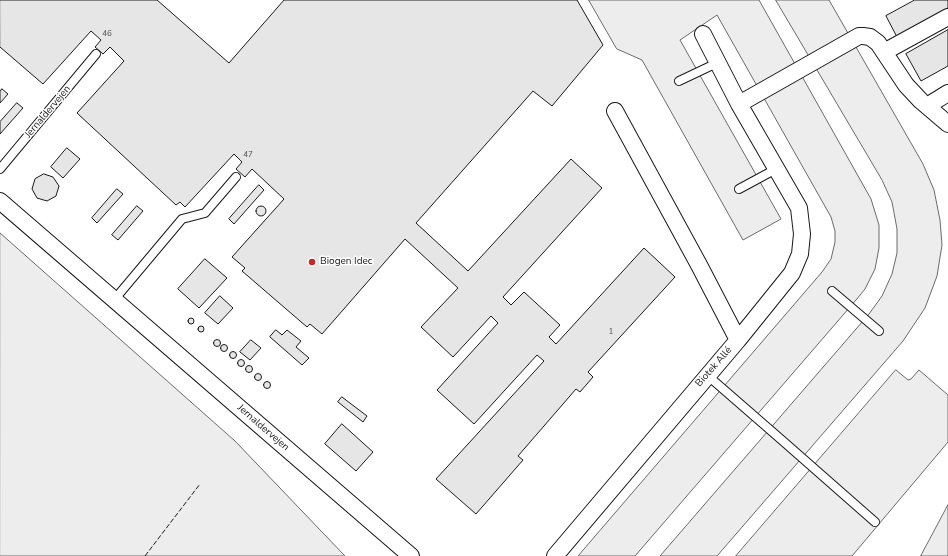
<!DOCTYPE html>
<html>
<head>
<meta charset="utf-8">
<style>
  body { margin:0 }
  canvas { display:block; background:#fff }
</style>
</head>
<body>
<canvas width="948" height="556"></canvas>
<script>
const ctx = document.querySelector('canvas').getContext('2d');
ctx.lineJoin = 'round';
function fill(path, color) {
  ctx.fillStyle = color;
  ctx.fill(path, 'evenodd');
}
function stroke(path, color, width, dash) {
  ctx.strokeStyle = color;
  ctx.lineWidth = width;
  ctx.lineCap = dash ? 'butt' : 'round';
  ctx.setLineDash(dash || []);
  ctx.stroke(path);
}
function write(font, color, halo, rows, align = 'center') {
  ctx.font = font + ' "Nunito Sans",sans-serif';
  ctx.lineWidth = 3;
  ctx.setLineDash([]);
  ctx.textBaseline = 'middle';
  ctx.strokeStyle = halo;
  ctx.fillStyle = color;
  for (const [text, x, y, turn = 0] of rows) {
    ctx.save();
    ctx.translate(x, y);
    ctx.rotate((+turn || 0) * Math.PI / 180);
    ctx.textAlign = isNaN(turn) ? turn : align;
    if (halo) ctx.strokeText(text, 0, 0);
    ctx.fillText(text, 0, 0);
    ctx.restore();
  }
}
const built = new Path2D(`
  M589 0H759L871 199 879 225V248L875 269 865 289 856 300 635 556H578L822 272 831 259 835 242V231L831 217 717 15 680 40 781 219 743 240 642 60 617 49Z
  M776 0H829L923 164 934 190 940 220 942 245 937 276 925 308 903 341 717 556H660L869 314 882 296 892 274 897 253V229L892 202 882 180Z
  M0 233 235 441 345 556H0Z
  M896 370 908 380 911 379 919 370 948 395V442L852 556H736Z
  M948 505V556H921Z`);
fill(built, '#ededed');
stroke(built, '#6a6a6a', 1);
const building = new Path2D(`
  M0 0H157L229 63 284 0H577L603 45 552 106 533 91 416 223 468 271 571 159 602 188 503 297 511 305 524 292 560 325 549 337 556 344 644 248 675 277 588 372 593 377 580 392 576 389 518 456 523 460 476 514 436 479 544 361 537 355 474 424 437 390 498 323 491 316 453 357 421 327 458 288 405 239 322 334 310 324 307 327 242 271 245 268 232 257 284 199 252 169 245 177 236 169 242 162 234 154 185 207 180 202 176 205 77 113 124 61 110 47 103 54 95 47 101 40 91 31 43 84 0 47Z
  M915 0H948V8L897 37 886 16Z
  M948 30V66L921 81 906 54Z
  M2 89 8 94 0 103V92Z
  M17 103 23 108 0 134V122Z
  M67 148 80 159 63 178 51 167Z
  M44 174 53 177 59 186 56 196 47 201 37 198 32 189 35 179Z
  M259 185 264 190 234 224 229 219Z
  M117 189 123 194 97 223 92 218Z
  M137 206 143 211 118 240 112 235Z
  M256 211a5 5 0 1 1 10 0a5 5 0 1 1-10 0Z
  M205 259 227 278 199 308 178 289Z
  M220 296 233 308 218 324 205 313Z
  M188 321a3 3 0 1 1 6 0a3 3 0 1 1-6 0Z
  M198 329a3 3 0 1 1 6 0a3 3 0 1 1-6 0Z
  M276 330 282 335 287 330 301 341 296 347 309 358 302 365 270 337Z
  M213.5 343a3.5 3.5 0 1 1 7 0a3.5 3.5 0 1 1-7 0Z
  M251 340 261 348 250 360 240 352Z
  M220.5 348a3.5 3.5 0 1 1 7 0a3.5 3.5 0 1 1-7 0Z
  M229.5 355a3.5 3.5 0 1 1 7 0a3.5 3.5 0 1 1-7 0Z
  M237.5 363a3.5 3.5 0 1 1 7 0a3.5 3.5 0 1 1-7 0Z
  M245.5 369a3.5 3.5 0 1 1 7 0a3.5 3.5 0 1 1-7 0Z
  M254.5 377a3.5 3.5 0 1 1 7 0a3.5 3.5 0 1 1-7 0Z
  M263.5 385a3.5 3.5 0 1 1 7 0a3.5 3.5 0 1 1-7 0Z
  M342 397 367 416 363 422 338 402Z
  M342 424 373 452 356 471 325 444Z`);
fill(building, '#e6e6e6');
stroke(building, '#1a1a1a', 1);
const lane = new Path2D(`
  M679 81 717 63
  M0 169 96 54
  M739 189 776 169
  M832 291 879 331
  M114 300 182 219 205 213 236 177
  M707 375 784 442 875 522`);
const street = new Path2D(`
  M703 34 739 104 799 208 802 234 800 254 792 273 738 340
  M884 52 948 17
  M739 104 859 36H863L870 37 878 43 906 85 921 101 948 124
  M927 106 948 93
  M0 201 411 556
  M555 556 738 340 699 265 615 111`);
stroke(lane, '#1a1a1a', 10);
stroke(street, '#1a1a1a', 18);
stroke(lane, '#fff', 8);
stroke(street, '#fff', 16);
stroke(new Path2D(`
  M145 556 200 484`), '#1a1a1a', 1, [5, 2]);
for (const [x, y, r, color] of [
  [312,262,4,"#c62828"]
]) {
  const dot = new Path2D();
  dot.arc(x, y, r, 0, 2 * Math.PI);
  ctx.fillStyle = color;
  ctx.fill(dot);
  stroke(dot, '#fff', 1.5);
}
write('8px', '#4d4d4d', null, [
  ["46",107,34],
  ["47",248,155],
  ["1",611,332]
]);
write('10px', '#1a1a1a', '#fff', [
  ["Jernaldervejen",48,112,-50],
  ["Biotek Allé",714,367,-49],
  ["Jernaldervejen",263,428,41]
]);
write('10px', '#1a1a1a', '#fff', [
  ["Biogen Idec",320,262]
], 'left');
</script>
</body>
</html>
